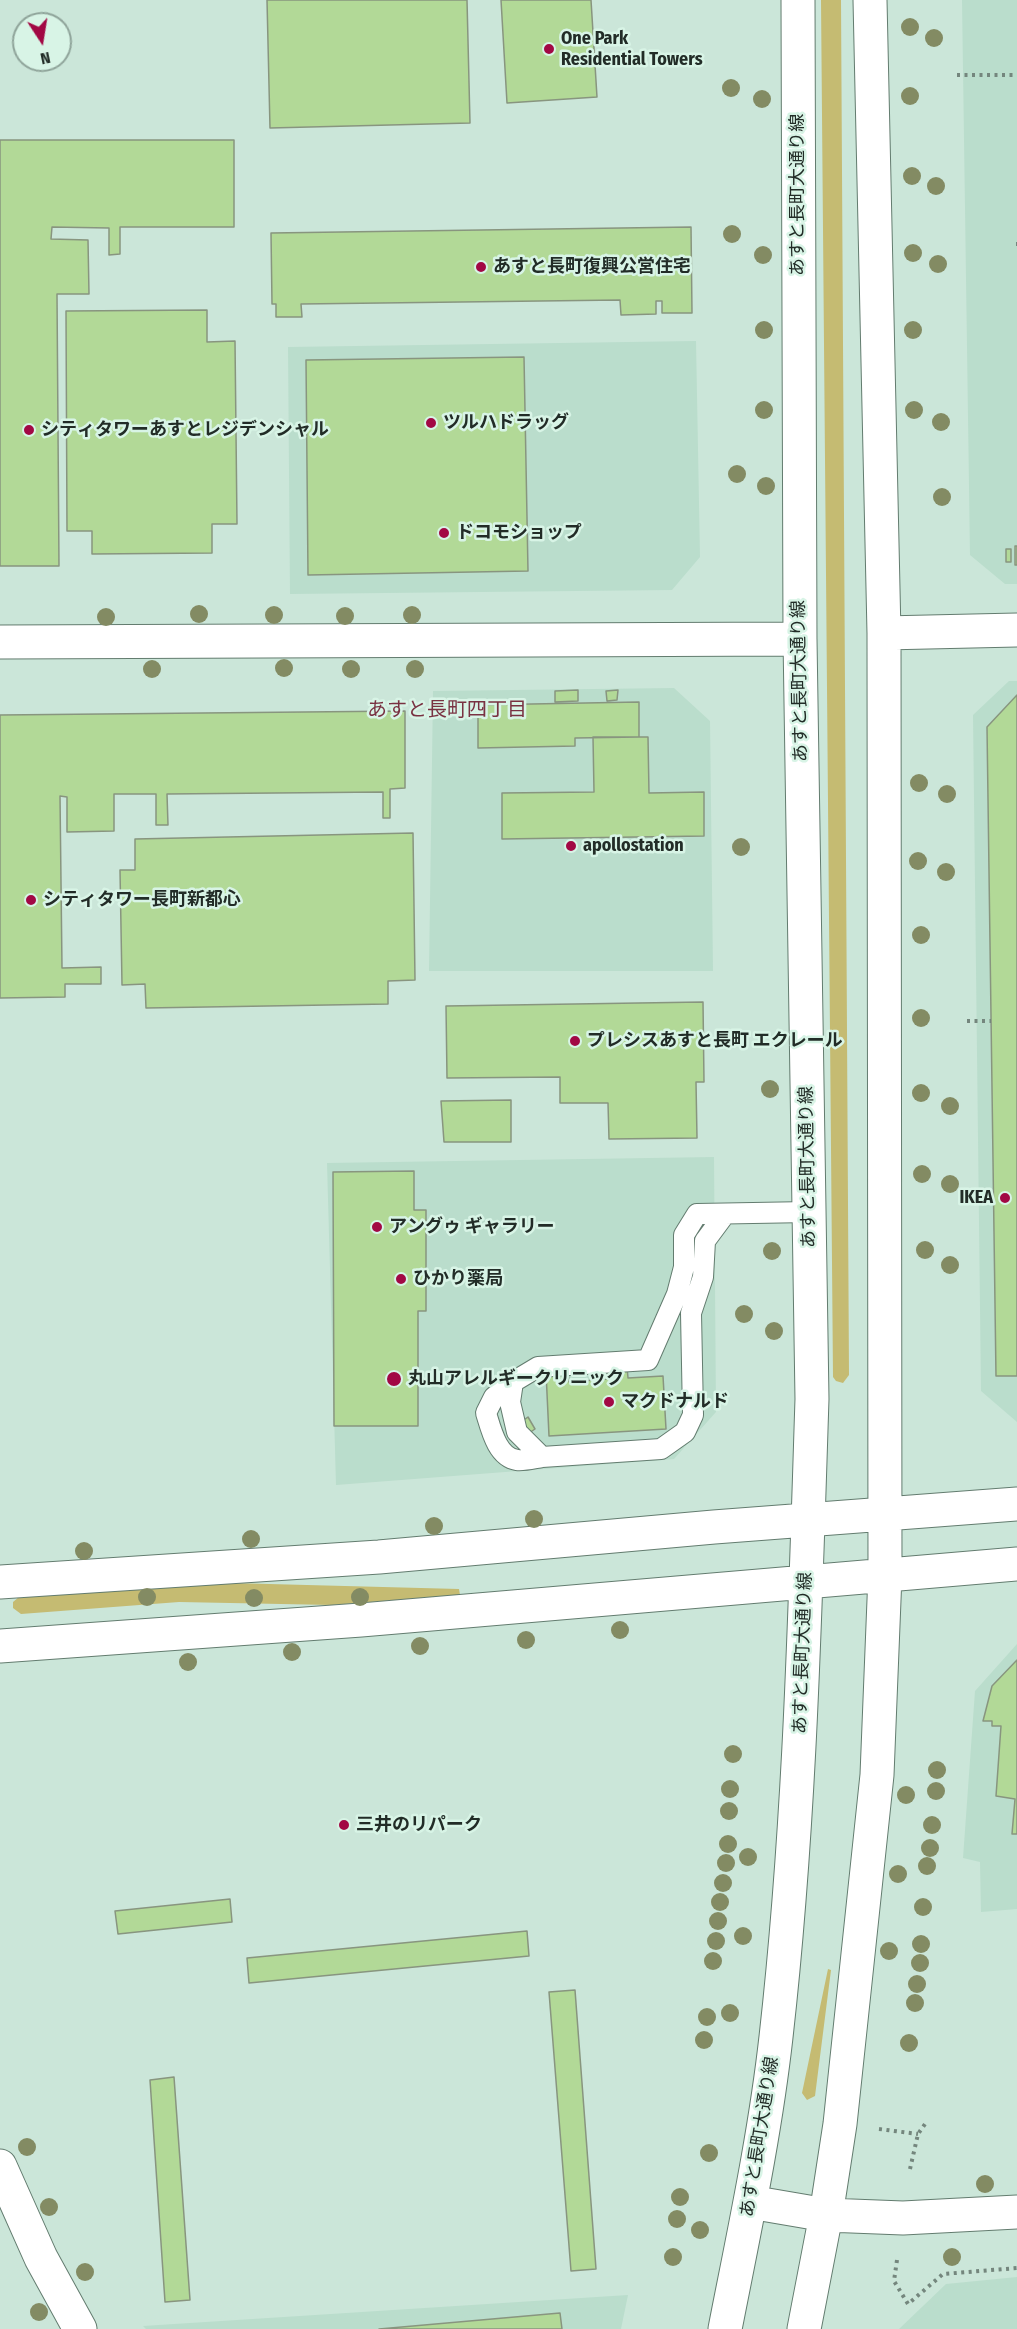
<!DOCTYPE html>
<html>
<head>
<meta charset="utf-8">
<style>
  body { margin:0 }
  #map { position:relative; width:1017px; height:2329px; overflow:hidden; background:#cbe6d9; font-family:"Fira Sans Condensed",sans-serif }
  canvas { display:block }
  .north { position:absolute; left:12px; top:12px; width:60px; height:60px; box-sizing:border-box; background:#d8f4e6; border:2px solid #8fa49a; border-radius:50%; rotate:168deg; font-size:16px; font-weight:700; line-height:24px; text-align:center; color:#222c27 }
  .north::after { content:''; display:block; margin:auto; width:21px; height:27px; background:#a20844; clip-path:polygon(50% 0,100% 100%,50% 72%,0 100%) }
</style>
</head>
<body>
<div id="map">
<canvas width="1017" height="2329"></canvas>
<div class="north">N</div>
</div>
<script>
const ctx = document.querySelector('canvas').getContext('2d');
ctx.lineJoin = 'round';
function fill(path, color) {
  ctx.fillStyle = color;
  ctx.fill(path, 'evenodd');
}
function stroke(path, color, width, dash) {
  ctx.strokeStyle = color;
  ctx.lineWidth = width;
  ctx.lineCap = dash ? 'butt' : 'round';
  ctx.setLineDash(dash || []);
  ctx.stroke(path);
}
function write(font, color, halo, rows, align = 'center') {
  ctx.font = font + ' "Fira Sans Condensed","Noto Sans JP",sans-serif';
  ctx.lineWidth = 5;
  ctx.setLineDash([]);
  ctx.textBaseline = 'middle';
  ctx.strokeStyle = halo;
  ctx.fillStyle = color;
  for (const [text, x, y, turn = 0] of rows) {
    ctx.save();
    ctx.translate(x, y);
    ctx.rotate((+turn || 0) * Math.PI / 180);
    ctx.textAlign = isNaN(turn) ? turn : align;
    if (halo) ctx.strokeText(text, 0, 0);
    ctx.fillText(text, 0, 0);
    ctx.restore();
  }
}
fill(new Path2D(`
  M962 0H1017V584H1005L970 555Z
  M696 341 700 557 672 590 290 594 288 347Z
  M1009 681H1017V1422L981 1391 973 715Z
  M674 688 710 721 713 971H429L433 691Z
  M714 1157 716 1412 674 1459 336 1485 327 1163Z
  M1017 1644V1909L981 1912 980 1862 963 1858 975 1691Z
  M1017 2277V2329H899L946 2284Z
  M628 2295 621 2329H146L143 2326Z`), '#baddcc');
fill(new Path2D(`
  M821 0H841L849 1375 843 1383 836 1381 833 1377Z
  M193 1582 459 1589 460 1595 332 1605 179 1602 21 1614 13 1608V1602L19 1597Z
  M828 1969 831 1970 815 2096 807 2100 802 2093Z`), '#c5bb72');
const building = new Path2D(`
  M267 0H467L470 123 270 128Z
  M501 0H591L597 97 507 103Z
  M0 140H234V227H120V254L109 255V228L52 227 51 239 88 240 89 294H57L59 566H0Z
  M691 227 692 313H662V301H656V314L621 315 620 300 301 304 302 317H276V304H272L271 233Z
  M207 310V342L235 341 237 524H212V553L92 554V531H67L66 311Z
  M524 357 528 571 308 575 306 360Z
  M1015 546H1017V565H1015Z
  M1006 549H1011V562H1006Z
  M578 690V701L555 702V691Z
  M618 690 617 700 607 701 606 691Z
  M1017 695V1376H996L987 727Z
  M639 702V737L575 738V746L478 748V705Z
  M405 711V788L390 789V818H383V792L167 794 168 825H156V794H114V831L67 832V797L60 796 62 968 101 967V984H65V997L0 998V715Z
  M593 737H648L649 793 704 792V836L502 839V793L594 792Z
  M413 833 415 980 388 981V1004L146 1008 145 984 122 985 120 870H135V839Z
  M703 1002 704 1082H696L697 1138 609 1139 608 1103H560V1077L447 1078 446 1006Z
  M511 1100V1142H444L441 1101Z
  M414 1171V1210H426V1311H418V1426H334L333 1172Z
  M627 1367 628 1378 663 1376 666 1429 549 1436 546 1372 568 1371 569 1382 608 1379 607 1369Z
  M528 1417 535 1429 526 1435 518 1424Z
  M1017 1660V1834H1012L1015 1799 996 1796 1001 1726H992V1721H983L992 1686Z
  M230 1899 232 1922 118 1934 115 1911Z
  M527 1931 529 1956 249 1983 247 1958Z
  M575 1990 596 2269 571 2271 549 1992Z
  M174 2077 190 2300 165 2302 150 2080Z
  M560 2313 562 2329H379Z`);
fill(building, '#b2d997');
stroke(building, '#88957f', 1.5);
const lane = new Path2D(`
  M725 1214 705 1241 703 1277 691 1313 693 1415 685 1432 661 1449 542 1457 517 1432 510 1402 513 1382 538 1367 648 1360 677 1294 684 1267V1235L697 1214 809 1212
  M513 1382 494 1397 486 1413C491 1429 497 1457 517 1460 524 1461 535 1458 542 1457`);
const secondary = new Path2D(`
  M884 633 1017 630
  M0 642 800 639
  M0 1582 379 1557 714 1527 1017 1504
  M0 1646 361 1620 1017 1564
  M0 2166 41 2258 80 2329
  M750 2202 826 2215 903 2218 1017 2212
  M725 2329C744 2232 765 2135 776 2037 800 1825 805 1612 812 1399L800 639 798 0
  M804 2329 826 2215 840 2124 877 1775 885 1575 884 633 870 0`);
stroke(lane, '#637c6f', 22);
stroke(secondary, '#637c6f', 35);
stroke(new Path2D(`
  M957 75H1017
  M1016 244H1017
  M967 1021H991
  M879 2129 918 2134
  M910 2169 918 2134 925 2124
  M897 2260 894 2281 908 2304 943 2274 1017 2268`), '#74867d', 4, [3, 4.5]);
stroke(lane, '#fff', 20);
stroke(secondary, '#fff', 33);
ctx.fillStyle = '#838b63';
for (const [x, y] of [
  [910,27],
  [934,38],
  [731,88],
  [910,96],
  [762,99],
  [912,176],
  [936,186],
  [732,234],
  [913,253],
  [763,255],
  [938,264],
  [764,330],
  [913,330],
  [764,410],
  [914,410],
  [941,422],
  [737,474],
  [766,486],
  [942,497],
  [199,614],
  [274,615],
  [412,615],
  [345,616],
  [106,617],
  [284,668],
  [152,669],
  [351,669],
  [415,669],
  [919,783],
  [947,794],
  [741,847],
  [918,861],
  [946,872],
  [921,935],
  [921,1018],
  [770,1089],
  [921,1093],
  [950,1106],
  [922,1174],
  [950,1184],
  [925,1250],
  [772,1251],
  [950,1265],
  [744,1314],
  [774,1331],
  [534,1519],
  [434,1526],
  [251,1539],
  [84,1551],
  [147,1597],
  [360,1597],
  [254,1598],
  [620,1630],
  [526,1640],
  [420,1646],
  [292,1652],
  [188,1662],
  [733,1754],
  [937,1770],
  [730,1789],
  [936,1791],
  [906,1795],
  [729,1811],
  [932,1825],
  [728,1844],
  [930,1848],
  [748,1857],
  [726,1863],
  [927,1866],
  [898,1874],
  [723,1883],
  [720,1902],
  [923,1907],
  [718,1921],
  [743,1936],
  [716,1941],
  [921,1944],
  [889,1951],
  [713,1961],
  [920,1963],
  [917,1984],
  [915,2003],
  [730,2013],
  [707,2017],
  [704,2040],
  [909,2043],
  [27,2147],
  [709,2153],
  [985,2184],
  [680,2197],
  [49,2207],
  [677,2219],
  [700,2230],
  [673,2257],
  [952,2257],
  [85,2272],
  [39,2312]
]) {
  ctx.beginPath();
  ctx.arc(x, y, 9, 0, 2 * Math.PI);
  ctx.fill();
}
for (const [x, y, r, color] of [
  [549,49,6,"#a20844"],
  [481,267,6,"#a20844"],
  [431,423,6,"#a20844"],
  [29,430,6,"#a20844"],
  [444,533,6,"#a20844"],
  [571,846,6,"#a20844"],
  [31,900,6,"#a20844"],
  [575,1041,6,"#a20844"],
  [1005,1198,6,"#a20844"],
  [377,1227,6,"#a20844"],
  [401,1279,6,"#a20844"],
  [394,1379,8,"#a20844"],
  [609,1402,6,"#a20844"],
  [344,1825,6,"#a20844"]
]) {
  const dot = new Path2D();
  dot.arc(x, y, r, 0, 2 * Math.PI);
  ctx.fillStyle = color;
  ctx.fill(dot);
  stroke(dot, '#d8f4e6', 2);
}
write('bold 18px', '#222c27', '#d8f4e6', [
  ["One Park",561,39],
  ["Residential Towers",561,60],
  ["あすと長町復興公営住宅",493,267],
  ["ツルハドラッグ",443,423],
  ["シティタワーあすとレジデンシャル",41,430],
  ["ドコモショップ",456,533],
  ["apollostation",583,846],
  ["シティタワー長町新都心",43,900],
  ["プレシスあすと長町 エクレール",587,1041],
  ["IKEA",993,1198,"right"],
  ["アングゥ ギャラリー",389,1227],
  ["ひかり薬局",413,1279],
  ["丸山アレルギークリニック",408,1379],
  ["マクドナルド",621,1402],
  ["三井のリパーク",356,1825]
], 'left');
write('18px', '#222c27', '#d8f4e6', [
  ["あすと長町大通り線",798,195,-90],
  ["あすと長町大通り線",800,681,-91],
  ["あすと長町大通り線",808,1167,-91],
  ["あすと長町大通り線",803,1653,-88],
  ["あすと長町大通り線",760,2137,-81]
]);
write('20px', '#793242', '#d8f4e6', [
  ["あすと長町四丁目",447,710]
]);
</script>
</body>
</html>
